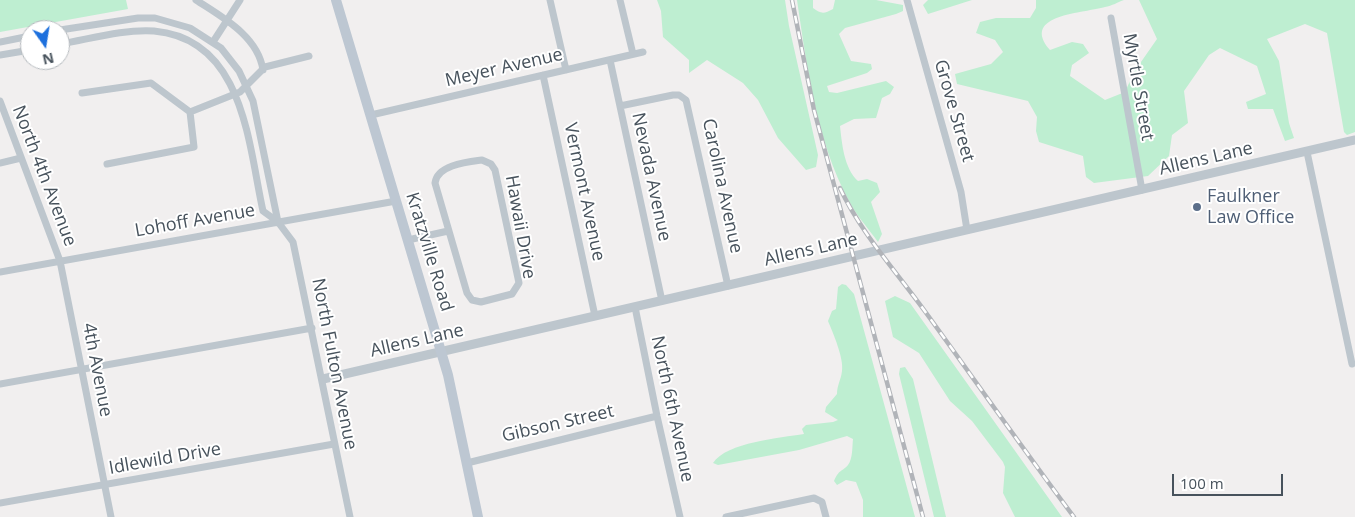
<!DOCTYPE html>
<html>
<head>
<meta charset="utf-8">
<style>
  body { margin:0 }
  #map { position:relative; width:1355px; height:517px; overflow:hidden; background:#f1efef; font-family:"Open Sans",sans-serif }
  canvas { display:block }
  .north { position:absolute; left:20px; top:20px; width:50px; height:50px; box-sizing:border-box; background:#fff; border:1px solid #b5babe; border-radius:50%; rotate:167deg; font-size:14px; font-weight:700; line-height:20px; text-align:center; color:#47525c }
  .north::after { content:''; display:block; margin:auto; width:18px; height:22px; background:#1d70dd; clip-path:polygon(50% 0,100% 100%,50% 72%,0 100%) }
  .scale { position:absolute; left:1172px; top:474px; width:111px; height:22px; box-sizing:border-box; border:2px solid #47525c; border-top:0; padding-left:6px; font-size:15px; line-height:18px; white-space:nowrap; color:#47525c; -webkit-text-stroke:4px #fff; paint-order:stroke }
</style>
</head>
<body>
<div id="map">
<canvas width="1355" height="517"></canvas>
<div class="north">N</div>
<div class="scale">100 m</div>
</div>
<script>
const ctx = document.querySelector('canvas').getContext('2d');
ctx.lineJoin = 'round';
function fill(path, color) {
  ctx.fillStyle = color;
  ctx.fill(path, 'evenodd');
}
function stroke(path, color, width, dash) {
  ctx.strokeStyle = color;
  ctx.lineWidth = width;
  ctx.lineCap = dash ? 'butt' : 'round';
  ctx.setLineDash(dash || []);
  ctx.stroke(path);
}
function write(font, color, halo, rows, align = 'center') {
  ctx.font = font + ' "Open Sans",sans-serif';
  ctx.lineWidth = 4;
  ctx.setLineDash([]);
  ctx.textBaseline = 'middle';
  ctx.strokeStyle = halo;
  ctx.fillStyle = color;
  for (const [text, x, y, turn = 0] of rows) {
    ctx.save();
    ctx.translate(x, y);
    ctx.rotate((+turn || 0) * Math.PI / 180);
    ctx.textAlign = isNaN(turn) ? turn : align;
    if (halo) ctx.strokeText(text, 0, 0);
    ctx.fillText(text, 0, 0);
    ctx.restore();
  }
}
fill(new Path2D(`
  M0 0H126L128 9 0 32Z
  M657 0H785L789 26 818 155 816 167 806 170 778 138 758 100 743 83 707 60 689 73V60L663 37 661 11Z
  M797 0H813V8C821 14 824 14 833 9L835 0H876L903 5V11L896 14 845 28 839 34 851 61 871 64 872 69 867 73 827 86 829 92 837 93 886 81 894 87 890 94 882 98 876 118 854 119 840 126C842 144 844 168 858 181L867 179 877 183 880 192 871 202 882 234 878 242C868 228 856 215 849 201 816 140 807 67 797 0Z
  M928 0H972L928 14 923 5Z
  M1036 0H1124C1118 2 1112 6 1105 7 1086 13 1019 14 1050 50L1072 42 1083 44 1089 53 1072 65 1070 76 1105 100 1125 92 1134 72 1157 39 1139 0H1355V132L1347 135 1344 132 1327 33 1305 24 1267 39 1279 61 1289 123 1294 138 1285 141 1273 109H1248L1246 102 1266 94 1257 66 1220 48 1209 55 1184 91 1188 123 1172 135 1169 156 1148 176 1094 183 1086 177 1083 156 1039 142 1036 131 1037 117 1028 101 957 84 955 74 991 64 1003 52 995 40 976 33 980 22 996 18H1030L1036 8Z
  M842 284 846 285 854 294 915 517H863V500L856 482 846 480 837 485 834 481C839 469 842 472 848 465 853 458 852 447 853 439L847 436 799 450 718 465 713 463C727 442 780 438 804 434L802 429 806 425 833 422 838 420 825 412 826 407 837 394C837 385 841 380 842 371 844 358 833 333 828 321L832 311 836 309 838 287Z
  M895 296 910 303 1062 517H1015L1003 493 1005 467 1003 462 972 421 950 401 919 353 893 337 885 301Z
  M905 367 913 379 946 517H934L899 374 900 368Z`), '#beeed1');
stroke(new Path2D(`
  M196 0C222 17 258 36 263 70
  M550 0 566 70
  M620 0 633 54
  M907 0 961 192 967 230
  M1111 18 1142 190
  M60 30 138 18H155L190 28 221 48 239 71 253 101 278 222
  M0 42 30 36
  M213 42 240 0
  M60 44C90 39 123 29 154 31 244 39 248 143 263 211L278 222 293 242 350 517
  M0 55 30 50
  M610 60 662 301
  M543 75 595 316
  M82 93 151 83 190 112
  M0 101 60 261 111 517
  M620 106 673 95H679L686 100 728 286
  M190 112 240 92 265 67 309 56
  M371 115 643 52
  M1307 152 1352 364
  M482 160 491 164 495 170 519 283 512 294 481 302 472 300 467 293 435 183C437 165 467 162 482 160Z
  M0 163 21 158
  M107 164 194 147 190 112
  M408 240 448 231
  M0 272 396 201
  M635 307 657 416 680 517
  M0 384 312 328
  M467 463 657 416
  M0 503 334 444
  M726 517 814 498 822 502 826 517`), '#bdc6cd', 7);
stroke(new Path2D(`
  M323 379 1355 140`), '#bdc6cd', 9);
stroke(new Path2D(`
  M336 0 448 375 478 517`), '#bdc7d2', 10);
const rail = new Path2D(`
  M792 0 814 110 923 517
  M840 188C861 233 895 270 924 310 974 379 1023 449 1074 517`);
stroke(rail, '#b1b4b9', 4.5);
stroke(rail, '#fff', 2.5, [8]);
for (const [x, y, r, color] of [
  [1197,207,5,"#5c6f8a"]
]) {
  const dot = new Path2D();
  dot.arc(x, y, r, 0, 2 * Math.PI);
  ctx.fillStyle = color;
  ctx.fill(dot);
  stroke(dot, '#fff', 2);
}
write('18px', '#47525c', '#fff', [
  ["Meyer Avenue",504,68,-13],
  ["Myrtle Street",1138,87,80],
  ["Grove Street",954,111,74],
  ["Allens Lane",1206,159,-13],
  ["North 4th Avenue",44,176,69],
  ["Nevada Avenue",651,177,78],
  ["Carolina Avenue",722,186,78],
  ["Vermont Avenue",584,192,78],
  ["Lohoff Avenue",195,221,-10],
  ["Hawaii Drive",520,227,80],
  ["Allens Lane",811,250,-13],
  ["Kratzville Road",429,252,73],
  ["Allens Lane",417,341,-13],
  ["North Fulton Avenue",334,364,79],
  ["4th Avenue",97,370,79],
  ["North 6th Avenue",672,409,78],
  ["Gibson Street",558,424,-13],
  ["Idlewild Drive",165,459,-10]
]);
write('18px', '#4e5e75', '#fff', [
  ["Faulkner",1207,197],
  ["Law Office",1207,218]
], 'left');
</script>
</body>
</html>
